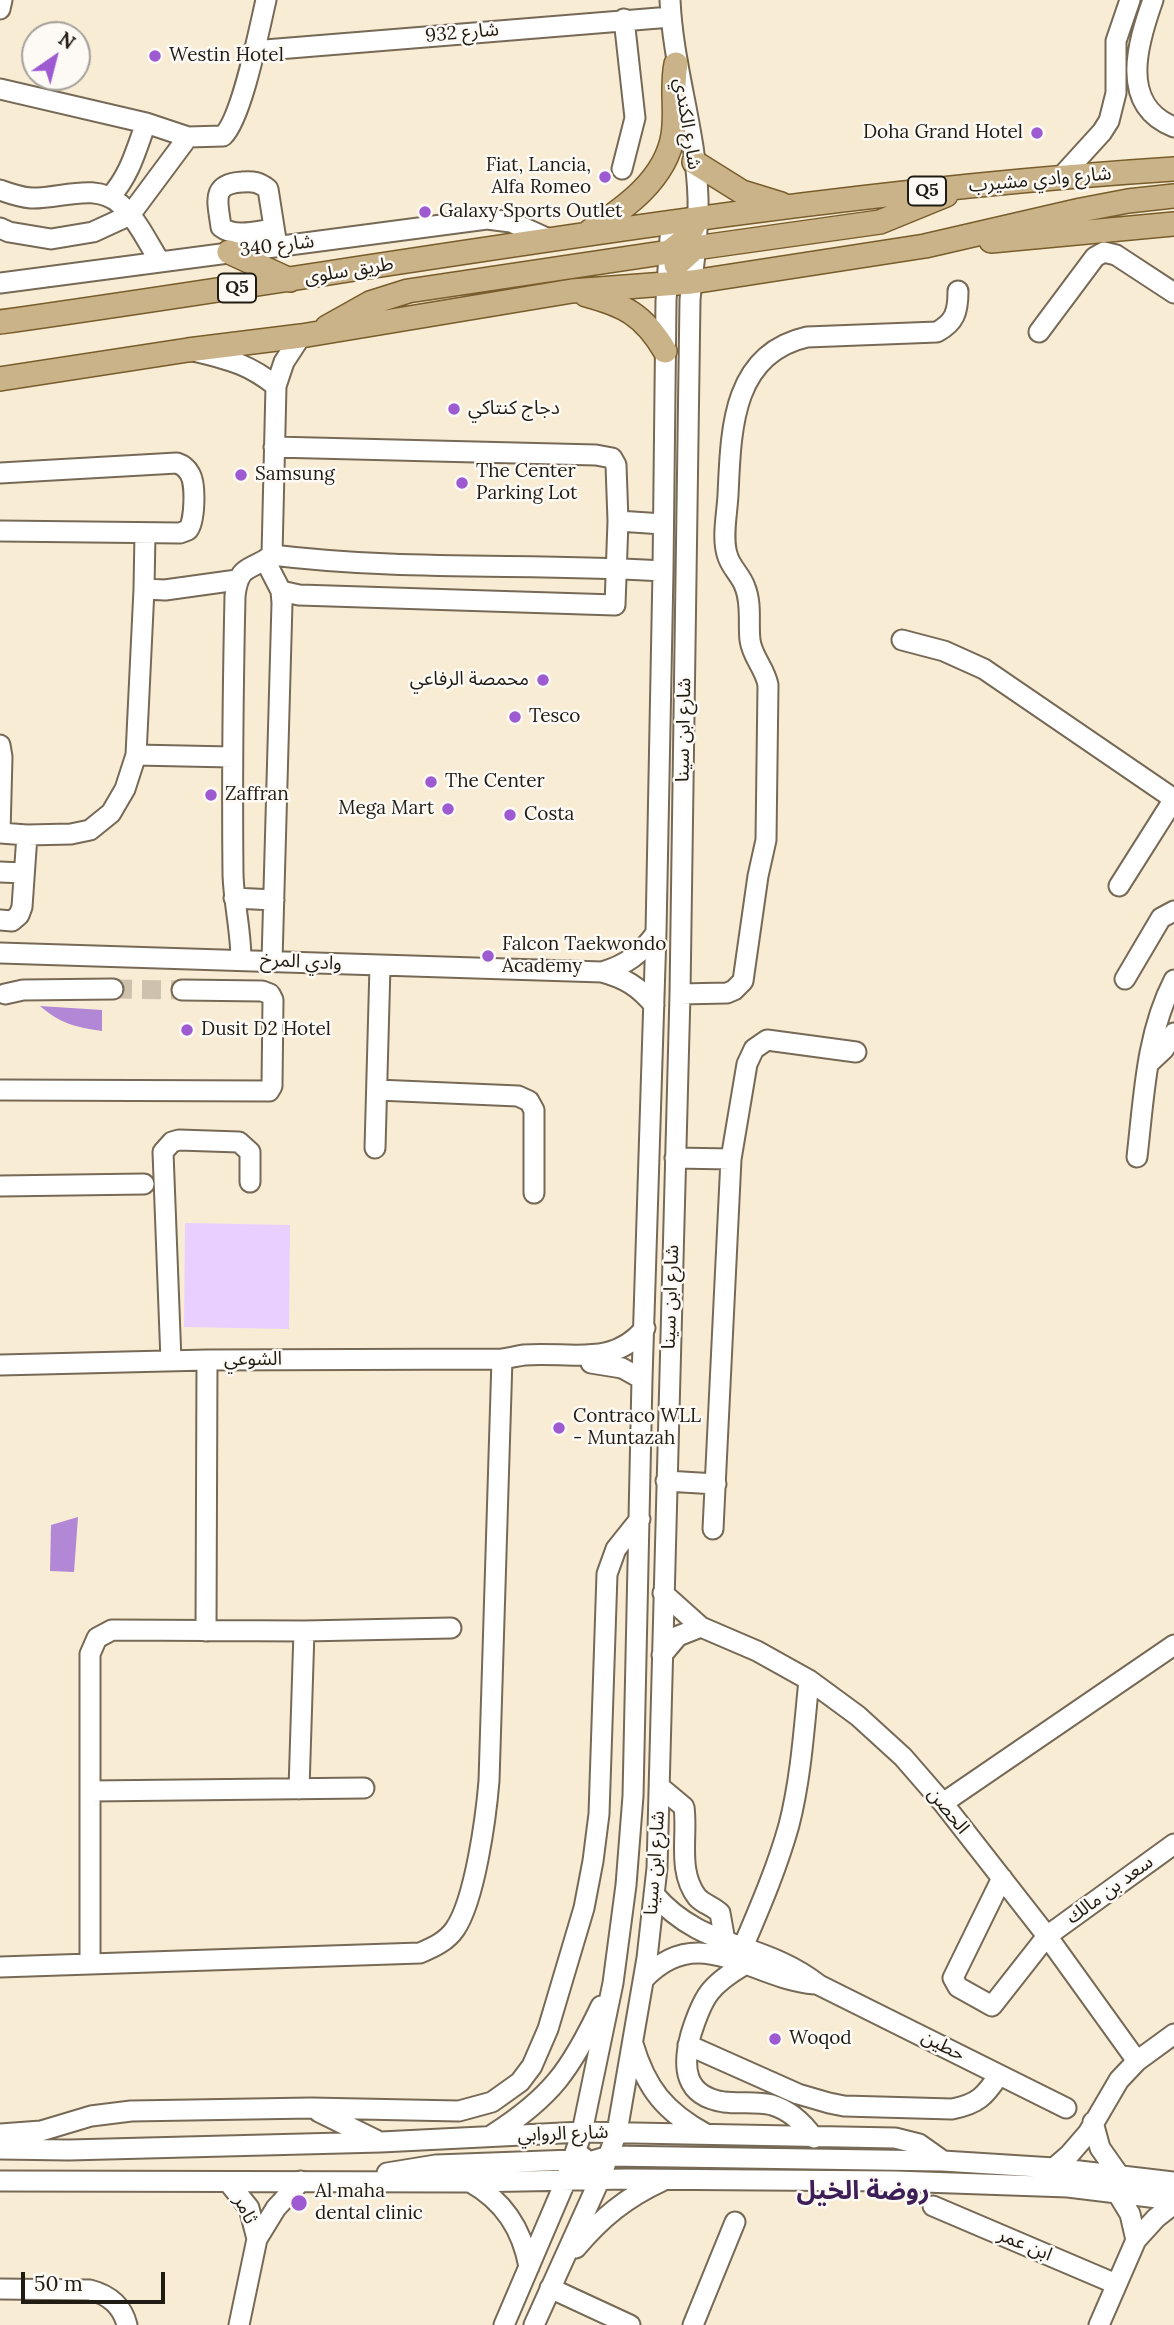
<!DOCTYPE html>
<html>
<head>
<meta charset="utf-8">
<style>
  body { margin:0 }
  #map { position:relative; width:1174px; height:2325px; overflow:hidden; background:#f9ecd5; font-family:Lora,serif }
  canvas { display:block }
  .north { position:absolute; left:21px; top:21px; width:70px; height:70px; box-sizing:border-box; background:#fdfaf6; border:2px solid #a5a19b; border-radius:50%; rotate:35deg; font-size:19px; font-weight:700; line-height:28px; text-align:center; color:#201b13 }
  .north::after { content:''; display:block; margin:auto; width:24px; height:32px; background:#9e5bd1; clip-path:polygon(50% 0,100% 100%,50% 72%,0 100%) }
  .scale { position:absolute; left:21px; top:2272px; width:144px; height:32px; box-sizing:border-box; border:4px solid #201b13; border-top:0; padding-left:9px; font-size:21px; line-height:24px; white-space:nowrap; color:#201b13; -webkit-text-stroke:5px #fdfaf6; paint-order:stroke }
</style>
</head>
<body>
<div id="map">
<canvas width="1174" height="2325"></canvas>
<div class="north">N</div>
<div class="scale">50 m</div>
</div>
<script>
const ctx = document.querySelector('canvas').getContext('2d');
ctx.lineJoin = 'round';
function fill(path, color) {
  ctx.fillStyle = color;
  ctx.fill(path, 'evenodd');
}
function stroke(path, color, width, dash) {
  ctx.strokeStyle = color;
  ctx.lineWidth = width;
  ctx.lineCap = dash ? 'butt' : 'round';
  ctx.setLineDash(dash || []);
  ctx.stroke(path);
}
function write(font, color, halo, rows, align = 'center') {
  ctx.font = font + ' Lora,"Noto Sans Arabic",serif';
  ctx.lineWidth = 5;
  ctx.setLineDash([]);
  ctx.textBaseline = 'middle';
  ctx.strokeStyle = halo;
  ctx.fillStyle = color;
  for (const [text, x, y, turn = 0] of rows) {
    ctx.save();
    ctx.translate(x, y);
    ctx.rotate((+turn || 0) * Math.PI / 180);
    ctx.textAlign = isNaN(turn) ? turn : align;
    if (halo) ctx.strokeText(text, 0, 0);
    ctx.fillText(text, 0, 0);
    ctx.restore();
  }
}
fill(new Path2D(`
  M185 1223 290 1225 289 1329 184 1327Z`), '#e8cfff');
fill(new Path2D(`
  M40 1006 102 1010V1031C75 1027 61 1024 40 1006Z
  M78 1517 74 1572 50 1571 51 1525Z`), '#b288d6');
stroke(new Path2D(`
  M113 989 182 990`), '#cec2ae', 19, [19, 10]);
const minor = new Path2D(`
  M1153 0C1138 42 1118 105 1174 127
  M0 9 2 0
  M253 51 671 17
  M0 89 146 123 188 137 223 136C242 118 259 30 266 0
  M622 169 635 118 624 19
  M1062 176 1102 132 1109 121 1116 93V41L1130 0
  M0 190C11 194 19 197 31 198 61 199 95 182 120 204 137 219 148 243 160 262
  M110 197C130 175 136 150 146 123
  M0 228 9 232 51 239 93 232 130 215 188 137
  M274 229C257 231 235 238 221 227 218 202 210 184 242 182 253 181 259 182 268 189L277 246
  M0 283 487 219 511 222 551 240
  M1039 332 1095 257 1104 252 1116 255 1174 293
  M194 351C229 360 247 363 276 386
  M274 447 596 455 612 458 616 465 618 521 615 605 299 595 281 591
  M0 473 177 463C183 465 187 468 190 474 196 484 195 521 188 530L180 533 0 531
  M618 521 663 524
  M272 555C402 571 533 563 663 571
  M265 560 281 591 282 603 272 961
  M144 589 145 533
  M902 640 944 651 984 669 1174 799
  M0 745 2 757 0 833
  M136 755 231 757
  M0 833 27 835 71 834 90 830 111 813 125 789 136 755 144 589 165 590 237 580
  M0 872 24 873
  M1119 886 1174 799
  M234 898 274 900
  M0 920 12 921 19 915 22 907 27 835
  M0 953 602 972C625 978 639 987 654 1005
  M241 960C241 931 234 904 233 875 232 782 233 689 235 596 239 563 250 572 272 555L276 386 284 362 301 336
  M602 972C626 965 641 954 656 933
  M1125 979 1161 918 1174 911
  M5 994 23 990 113 989
  M680 994 727 993 734 990 743 981 758 876 766 840 768 685C765 668 752 657 750 640 748 623 752 604 745 587 741 575 730 567 727 554 722 537 727 514 728 495 731 432 731 354 807 337L937 332C955 322 958 312 958 291
  M1148 1064 1164 1049 1174 1033
  M0 1090 269 1091 272 1086 273 1000 270 994 262 991 182 990
  M377 1090 518 1096 529 1101 534 1110V1193
  M375 1148 380 966
  M1137 1157C1144 1097 1146 1034 1174 980
  M675 1158 731 1159
  M0 1186 144 1184
  M171 1361 163 1152 172 1142 179 1140 239 1142 250 1152V1182
  M591 1363 622 1368 642 1379
  M0 1365 207 1360 502 1359C510 1358 517 1356 524 1355 569 1351 613 1368 645 1328
  M666 1481 716 1484
  M713 1529 731 1159 747 1064 754 1049 767 1040 856 1052
  M663 1593 701 1627 757 1651 809 1680 858 1716 903 1757 943 1803 1047 1936 1137 2061
  M206 1631 207 1360
  M662 1655 678 1636 701 1627
  M660 1787 684 1807C688 1836 677 1871 697 1897 703 1904 713 1906 720 1913L725 1941
  M299 1789 304 1631
  M91 1791 364 1788
  M943 1803 1174 1645
  M1002 1878 953 1978 958 1987 992 2006 1047 1936 1174 1844
  M654 1894C701 1950 764 1941 819 1985L1066 2108
  M743 1947C760 1907 777 1868 789 1825 801 1778 804 1729 809 1680
  M90 1962V1654L97 1638 112 1630 304 1631 451 1628
  M744 1965C710 1985 703 1996 691 2034 682 2067 684 2096 724 2102 740 2104 757 2101 772 2105 789 2110 804 2124 814 2138
  M0 1967 420 1953C434 1947 447 1941 455 1929 475 1900 486 1817 489 1781L502 1359
  M644 1979C699 1920 751 1979 815 1984
  M633 2044C646 2088 665 2112 706 2134
  M688 2045 798 2094 829 2103 844 2106 952 2109C978 2104 985 2096 999 2075
  M319 2112 376 2140
  M1093 2122 1100 2148 1119 2175
  M0 2134 41 2131 91 2116 131 2111 311 2108 459 2111 492 2102 520 2082 532 2066 548 2029 584 1908 593 1861 599 1814 607 1574 616 1549 640 1519
  M492 2135C552 2097 571 2069 601 2006
  M0 2149 69 2150 381 2142 582 2132 895 2138 919 2144 943 2161
  M1054 2168 1069 2155 1088 2133 1119 2080 1137 2061 1174 2034
  M387 2173 436 2165 573 2160 583 2157
  M567 2178 585 2163 609 2156 943 2161 1054 2168 1174 2182
  M0 2181 470 2182 627 2179 895 2181 1068 2187 1174 2200
  M470 2182C504 2201 522 2229 529 2267
  M229 2183 249 2208 257 2239
  M1116 2191 1130 2214 1136 2240
  M933 2206 1116 2284
  M576 2248C601 2218 627 2197 662 2181
  M550 2288 630 2325
  M0 2289 90 2290C109 2295 122 2305 127 2325
  M239 2325 257 2239 276 2208 301 2181
  M504 2325 566 2180 582 2132 613 1983 626 1885 633 1796 642 1379 656 933 663 571 666 301 671 223
  M534 2325 600 2179 617 2132 647 1958 657 1868 680 994 690 300C693 267 699 232 698 198 696 131 673 67 670 0
  M693 2325 735 2222
  M1099 2325 1136 2240 1156 2218 1174 2204`);
const major = new Path2D(`
  M694 162 742 192 781 204
  M590 231C625 208 666 179 673 135 677 111 671 87 676 64
  M991 241 1174 224
  M229 252 290 280
  M676 265 695 248 880 222 946 195
  M586 295C624 305 644 315 665 351
  M0 322C391 267 780 194 1174 169
  M327 327 370 303 408 291 669 252 687 238 697 219
  M0 379 188 350 301 336 572 291 692 282 925 246 1081 210 1128 201 1174 196`);
stroke(minor, '#766956', 23);
stroke(major, '#785d2c', 26);
stroke(minor, '#fff', 19);
stroke(major, '#cab388', 23);
for (const [x, y, r, color] of [
  [155,56,7,"#9e5bd1"],
  [1037,133,7,"#9e5bd1"],
  [605,177,7,"#9e5bd1"],
  [425,212,7,"#9e5bd1"],
  [454,409,7,"#9e5bd1"],
  [241,475,7,"#9e5bd1"],
  [462,483,7,"#9e5bd1"],
  [543,680,7,"#9e5bd1"],
  [515,717,7,"#9e5bd1"],
  [431,782,7,"#9e5bd1"],
  [211,795,7,"#9e5bd1"],
  [448,809,7,"#9e5bd1"],
  [510,815,7,"#9e5bd1"],
  [488,956,7,"#9e5bd1"],
  [187,1030,7,"#9e5bd1"],
  [559,1428,7,"#9e5bd1"],
  [775,2039,7,"#9e5bd1"],
  [299,2203,9,"#9e5bd1"]
]) {
  const dot = new Path2D();
  dot.arc(x, y, r, 0, 2 * Math.PI);
  ctx.fillStyle = color;
  ctx.fill(dot);
  stroke(dot, '#fdfaf6', 2.5);
}
for (const [x, y, w] of [
  [927,191,38],
  [237,288,38]
]) {
  const box = new Path2D();
  box.roundRect(x - w / 2, y - 14.5, w, 29, 5);
  ctx.fillStyle = '#fdfaf6';
  ctx.fill(box);
  stroke(box, '#201b13', 2);
}
write('bold 18px', '#201b13', null, [
  ["Q5",927,191],
  ["Q5",237,288]
]);
write('19px', '#201b13', '#fdfaf6', [
  ["شارع 932",462,33,-5],
  ["شارع الكندي",687,124,81],
  ["شارع وادي مشيرب",1040,180,-5],
  ["شارع 340",277,246,-7],
  ["طريق سلوى",349,271,-9],
  ["شارع ابن سينا",684,730,-89],
  ["وادي المرخ",301,962,3],
  ["شارع ابن سينا",671,1297,-88],
  ["الشوعي",253,1360],
  ["الحصن",948,1811,51],
  ["شارع ابن سينا",655,1863,-86],
  ["سعد بن مالك",1110,1890,-36],
  ["حطين",943,2046,27],
  ["شارع الروابي",563,2134,-2],
  ["ثامر",245,2210,64],
  ["ابن عمر",1025,2245,23]
]);
write('19px', '#201b13', '#fdfaf6', [
  ["Westin Hotel",169,56],
  ["Doha Grand Hotel",1023,133,"right"],
  ["Fiat, Lancia,",591,166,"right"],
  ["Alfa Romeo",591,188,"right"],
  ["Galaxy Sports Outlet",439,212],
  ["دجاج كنتاكي",468,409],
  ["The Center",476,472],
  ["Parking Lot",476,494],
  ["Samsung",255,475],
  ["محمصة الرفاعي",529,680,"right"],
  ["Tesco",529,717],
  ["The Center",445,782],
  ["Zaffran",225,795],
  ["Mega Mart",434,809,"right"],
  ["Costa",524,815],
  ["Falcon Taekwondo",502,945],
  ["Academy",502,967],
  ["Dusit D2 Hotel",201,1030],
  ["Contraco WLL",573,1417],
  ["- Muntazah",573,1439],
  ["Woqod",789,2039],
  ["Al maha",315,2192],
  ["dental clinic",315,2214]
], 'left');
write('bold 26px', '#3e1e56', '#fdfaf6', [
  ["روضة الخيل",863,2192]
]);
</script>
</body>
</html>
